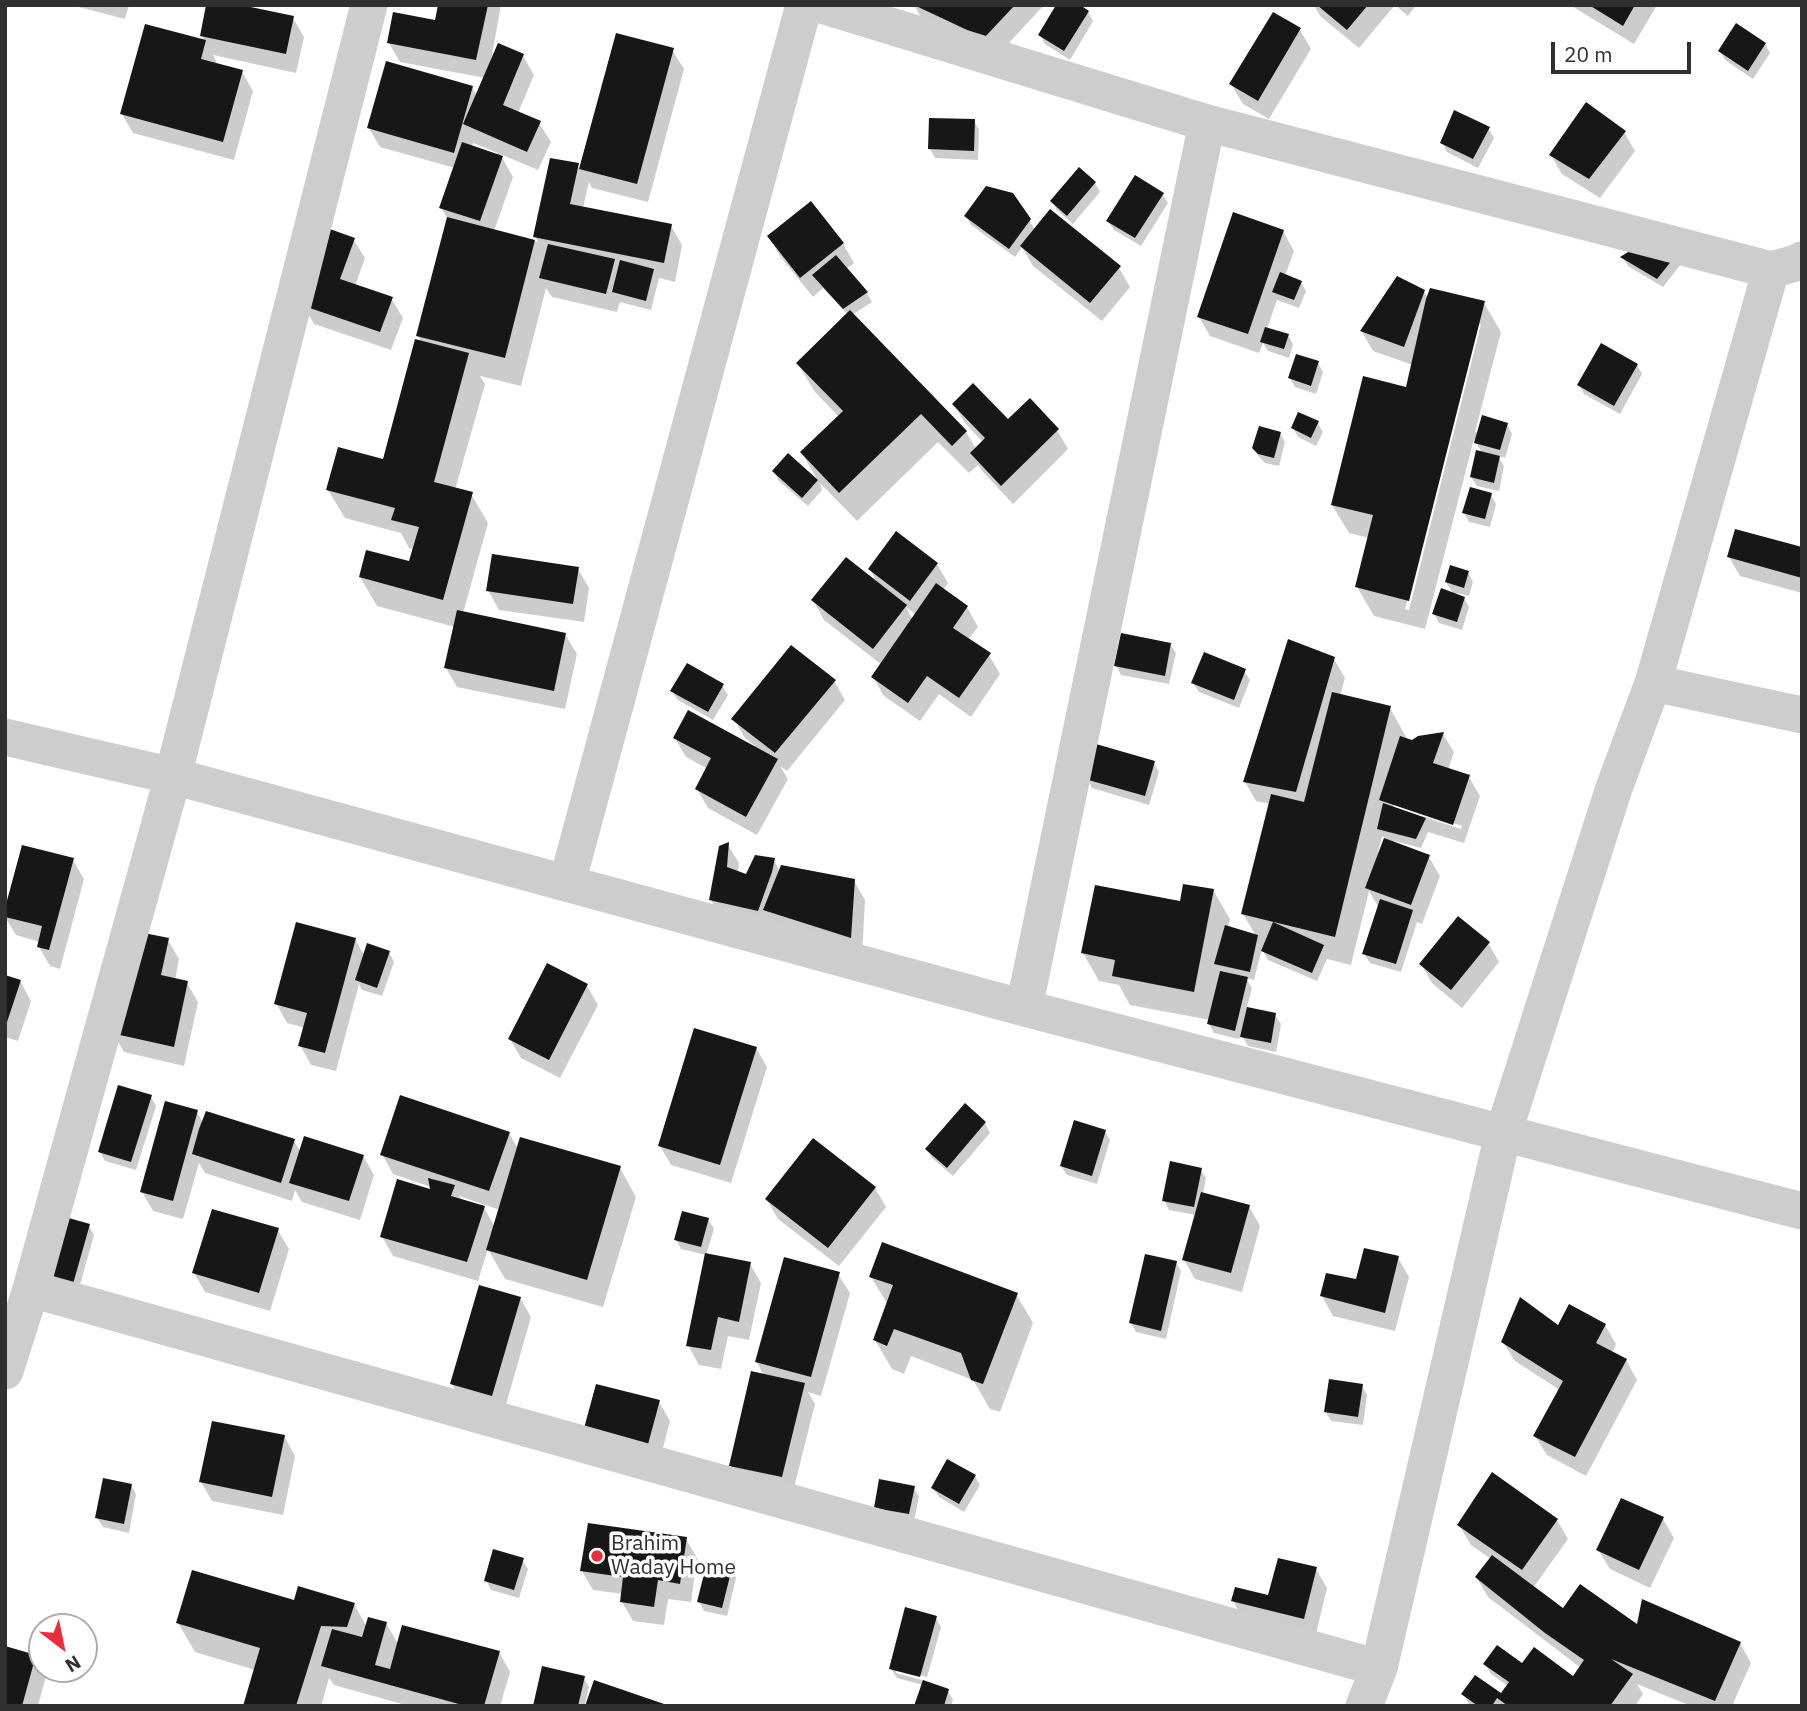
<!DOCTYPE html>
<html>
<head>
<meta charset="utf-8">
<style>
  body { margin:0 }
  #map { position:relative; width:1807px; height:1711px; overflow:hidden; background:#fff; font-family:"IBM Plex Sans",sans-serif }
  canvas { display:block }
  .frame { position:absolute; inset:0; border:7px solid #303030; pointer-events:none }
  .north { position:absolute; left:28px; top:1613px; width:70px; height:70px; box-sizing:border-box; background:#fff; border:2px solid #acacac; border-radius:50%; rotate:148deg; font-size:19px; font-weight:700; line-height:28px; text-align:center; color:#303030 }
  .north::after { content:''; display:block; margin:auto; width:24px; height:32px; background:#eb2e39; clip-path:polygon(50% 0,100% 100%,50% 72%,0 100%) }
  .scale { position:absolute; left:1551px; top:42px; width:140px; height:32px; box-sizing:border-box; border:4px solid #303030; border-top:0; padding-left:9px; font-size:21px; line-height:24px; white-space:nowrap; color:#303030; -webkit-text-stroke:5px #fff; paint-order:stroke }
</style>
</head>
<body>
<div id="map">
<canvas width="1807" height="1711"></canvas>
<div class="frame"></div>
<div class="north">N</div>
<div class="scale">20 m</div>
</div>
<script>
const ctx = document.querySelector('canvas').getContext('2d');
ctx.lineJoin = 'round';
function fill(path, color) {
  ctx.fillStyle = color;
  ctx.fill(path, 'evenodd');
}
function stroke(path, color, width, dash) {
  ctx.strokeStyle = color;
  ctx.lineWidth = width;
  ctx.lineCap = dash ? 'butt' : 'round';
  ctx.setLineDash(dash || []);
  ctx.stroke(path);
}
function write(font, color, halo, rows, align = 'center') {
  ctx.font = font + ' "IBM Plex Sans",sans-serif';
  ctx.lineWidth = 7;
  ctx.setLineDash([]);
  ctx.textBaseline = 'middle';
  ctx.strokeStyle = halo;
  ctx.fillStyle = color;
  for (const [text, x, y, turn = 0] of rows) {
    ctx.save();
    ctx.translate(x, y);
    ctx.rotate((+turn || 0) * Math.PI / 180);
    ctx.textAlign = isNaN(turn) ? turn : align;
    if (halo) ctx.strokeText(text, 0, 0);
    ctx.fillText(text, 0, 0);
    ctx.restore();
  }
}
fill(new Path2D(`
  M71 5H129L125 19Z
  M440 5H501L491 60 523 56 534 75 518 113 539 123 551 142 538 170 500 154 513 177 494 231 538 242 535 236 577 165 580 170 618 35 672 50 684 69 648 202 592 188 589 182 583 208 671 226 682 245 675 282 659 278 651 310 620 302 617 312 552 297 546 288 521 386 480 376 485 384 455 490 471 494 488 523 463 613 565 634 577 654 565 709 457 687 446 668 455 627 377 606 360 577 410 564 414 550 409 548 401 533 345 518 328 490 385 461 422 343 418 336 448 220 441 207 455 168 380 147 369 128 472 87 477 96 485 78 400 62 389 43 437 22ZM473 143 498 153 497 156 472 147Z
  M914 5H1044L996 57 925 24Z
  M1314 5H1416L1408 16 1395 5 1359 48 1320 16Z
  M1570 5H1657L1634 44Z
  M1088 12 1093 21 1070 60 1045 44 1040 35Z
  M1273 14 1300 30 1311 49 1269 119 1243 104 1231 84Z
  M293 18 304 37 296 73 213 55 216 61 215 64 242 72 253 91 234 160 133 133 122 114 205 42 202 36Z
  M1765 44 1770 53 1753 79 1725 60 1720 51Z
  M974 121 979 130 978 160 935 158 930 149Z
  M1488 128 1494 138 1478 168 1447 152 1442 142Z
  M1624 132 1635 151 1600 198 1562 174 1551 155Z
  M1079 169 1095 183 1100 192 1073 224 1057 210 1052 201Z
  M1162 194 1168 203 1141 246 1114 230 1108 221Z
  M966 216 1029 220 1035 230 1119 268 1130 287 1102 321 1033 266 1022 247 1015 257 971 225Z
  M1283 231 1294 251 1285 276 1301 282 1306 291 1299 308 1277 300 1267 329 1288 335 1293 344 1289 358 1268 351 1263 343 1259 353 1210 336 1199 317Z
  M769 237 843 244 854 263 846 269 867 293 872 302 852 315 966 432 976 449 983 442 965 423 954 404 1008 422 1057 430 1068 449 1013 504 983 472 978 465 969 473 938 442 857 521 820 483 822 490 808 506 779 481 774 472 788 456 818 481 802 453 839 417 815 392 798 364 848 315 823 288 813 297 780 256Z
  M353 239 365 258 355 286 391 298 403 318 391 350 314 324 303 305Z
  M1644 245 1681 264 1663 287 1628 266 1623 258Z
  M1424 292 1428 298 1484 303 1501 332 1475 432 1478 433 1507 424 1512 434 1505 458 1498 456 1504 466 1499 491 1477 486 1471 477 1482 453 1474 439 1425 629 1374 616 1357 587 1369 538 1349 533 1332 505 1407 389 1413 365 1373 351 1362 332ZM1478 324H1481L1409 610 1405 609Z
  M1318 363 1323 372 1316 394 1295 387 1290 378Z
  M1637 365 1642 374 1620 414 1584 394 1579 385Z
  M1317 422 1323 432 1316 446 1298 437 1293 428Z
  M1280 433 1285 442 1279 466 1265 463 1259 457 1254 448Z
  M1491 495 1496 504 1490 527 1469 522 1464 513Z
  M1802 548V593L1740 576 1729 557Z
  M937 564 948 583 943 590 967 607 978 627 968 640 989 655 1000 674 971 717 939 694 920 721 884 696 873 677 882 665 824 620 813 600 879 586 870 569ZM906 607 916 615 913 620Z
  M578 569 589 588 584 622 499 610 488 590Z
  M1468 572 1473 582 1469 596 1457 593 1456 595 1464 598 1469 607 1462 630 1439 623 1434 614 1454 595 1446 582Z
  M1170 644 1176 653 1169 684 1121 675 1116 665Z
  M1334 659 1345 678 1340 696 1390 708 1406 737V740L1412 742 1443 734 1454 752 1448 770 1469 777 1480 796 1464 843 1428 832 1421 848 1394 841 1393 843 1429 857 1440 876 1422 924 1417 922 1401 972 1370 963 1364 954 1379 908 1369 891 1351 965 1327 959 1317 981 1268 960 1262 949 1254 980 1246 978 1252 988 1247 1007 1275 1015 1281 1024 1276 1052 1248 1046 1241 1034 1239 1039 1214 1033 1209 1024 1210 1020 1130 1005 1119 985 1099 981 1083 953 1181 903 1213 890 1230 919 1228 928 1256 936 1243 914 1270 804 1256 801 1245 782ZM1394 804 1462 826 1461 829 1394 807ZM1382 837 1386 838 1380 853 1378 852Z
  M1244 671 1250 680 1239 708 1199 692 1193 683Z
  M834 681 845 700 787 771 780 766 788 779 757 835 708 808 697 789 708 769 686 757 675 738 754 748 755 746 745 738 734 719Z
  M722 686 728 695 713 720 678 700 672 691Z
  M1154 763 1159 772 1149 805 1092 788 1087 778Z
  M728 845 739 863 738 873 747 876 774 860 780 872 854 881 865 900 862 956 722 919 711 900Z
  M73 860 84 879 60 969 50 966 39 947 40 942 16 935 5 917Z
  M355 939 365 957 389 952 394 962 382 996 362 990 359 984 336 1071 311 1065 300 1045 305 1028 287 1023 276 1003Z
  M168 940 179 959 175 980 187 983 198 1002 184 1066 124 1052 113 1033Z
  M1488 943 1499 962 1462 1008 1432 983 1421 964Z
  M5 977 20 981 31 1001 18 1041 5 1037Z
  M587 986 598 1005 560 1078 521 1058 510 1039Z
  M756 1048 767 1067 731 1183 671 1165 660 1146Z
  M151 1097 156 1106 136 1170 105 1161 100 1152Z
  M965 1106 985 1123 990 1133 953 1176 932 1158 927 1149Z
  M197 1112 203 1123 294 1141 301 1152 363 1156 374 1175 360 1220 302 1202 295 1190 292 1201 205 1173 199 1163 183 1219 153 1211 142 1192Z
  M1105 1131 1110 1140 1097 1184 1067 1175 1061 1166Z
  M509 1133 518 1149 620 1168 636 1197 603 1307 505 1279 488 1249 478 1281 393 1256 382 1236 432 1191 431 1187 393 1174 382 1154ZM459 1196 500 1210 495 1227 482 1204 481 1207 462 1201Z
  M1200 1169 1206 1178 1203 1194 1249 1206 1260 1226 1242 1292 1195 1279 1184 1260 1196 1215 1169 1210 1164 1200Z
  M875 1188 886 1207 839 1266 778 1219 767 1200Z
  M708 1219 714 1229 706 1255 681 1249 676 1240Z
  M89 1226 94 1235 76 1299 46 1291Z
  M277 1229 289 1249 270 1311 205 1292 194 1273Z
  M1398 1258 1409 1277 1395 1331 1333 1316 1322 1296 1357 1281Z
  M1176 1262 1181 1271 1166 1339 1136 1332 1131 1323Z
  M750 1264 761 1283 749 1340 728 1336 721 1369 699 1365 688 1345Z
  M838 1274 850 1293 821 1396 808 1392 815 1404 792 1496 742 1485 731 1466 764 1376 757 1362Z
  M871 1277 1016 1294 1033 1323 1000 1412 990 1409 973 1380 911 1356 904 1374 892 1369 875 1340 888 1305Z
  M520 1298 531 1317 503 1415 463 1404 452 1384Z
  M1605 1325 1616 1344 1612 1353 1626 1360 1637 1380 1586 1476 1547 1455 1535 1436 1560 1390 1515 1361 1503 1342 1559 1327Z
  M1362 1386 1367 1395 1363 1425 1331 1421 1325 1411Z
  M659 1402 670 1421 658 1467 596 1451Z
  M284 1436 295 1456 283 1515 212 1501 201 1482Z
  M975 1476 980 1485 964 1512 939 1497 933 1488Z
  M131 1485 136 1494 129 1533 103 1527 97 1518Z
  M913 1487 919 1496 914 1522 875 1507Z
  M1663 1519 1674 1538 1650 1588 1610 1569 1598 1550Z
  M1557 1520 1568 1539 1533 1588 1563 1611 1638 1627 1740 1643 1751 1663 1732 1706H1691L1637 1684 1643 1694 1635 1706H1472L1469 1704 1464 1694 1502 1696 1508 1686 1491 1674 1485 1664H1521L1573 1678 1581 1668 1488 1597 1477 1578 1491 1559 1471 1545 1459 1525Z
  M686 1539 697 1558 691 1602 668 1599 664 1625 633 1621 622 1602 623 1594 593 1590 582 1571Z
  M522 1560 528 1569 519 1598 491 1590 486 1580Z
  M731 1569 736 1578 727 1616 704 1611 699 1601Z
  M1316 1569 1327 1588 1315 1638 1244 1620 1233 1601 1270 1597Z
  M295 1602 354 1604 367 1627 386 1623 398 1644 499 1652 510 1672 500 1706H409L334 1685 329 1678 321 1706H245L255 1670 195 1652 178 1623Z
  M936 1618 941 1627 927 1677 896 1669V1673L926 1681V1683L948 1691 953 1700 951 1706H916L923 1685 897 1678 891 1669Z
  M35 1656 46 1676 38 1706H5Z
  M584 1678 589 1687 585 1704 663 1706H535Z`), '#0003');
fill(new Path2D(`
  M206 5H241L294 16 286 54 200 36Z
  M438 5H488L476 60 387 43 393 12 435 20Z
  M914 5H1015L984 38Z
  M1056 5H1080L1089 11 1064 51 1038 35Z
  M1317 5H1368L1347 30Z
  M1589 5H1635L1623 26Z
  M1273 12 1301 28 1258 101 1229 84Z
  M1736 23 1766 43 1748 71 1718 51Z
  M145 24 206 40 201 59 243 70 223 142 120 114Z
  M616 33 674 48 637 184 579 169Z
  M498 43 524 54 503 105 541 121 527 152 463 124Z
  M386 61 473 86 454 153 367 128Z
  M1586 102 1626 131 1589 179 1549 155Z
  M1454 110 1490 127 1473 159 1440 143Z
  M929 118 975 119 974 151 928 149Z
  M462 142 503 156 480 221 439 208Z
  M550 158 579 163 570 204 672 224 664 263 533 237Z
  M1079 167 1096 182 1067 216 1050 201Z
  M1135 175 1164 193 1135 238 1106 221Z
  M986 186 1013 193 1031 219 1009 249 964 216Z
  M811 201 844 243 800 278 767 236Z
  M1050 209 1121 266 1090 303 1020 246Z
  M1233 212 1284 230 1248 334 1197 317Z
  M447 217 535 240 505 358 416 336Z
  M327 228 355 238 340 279 393 297 380 332 301 305Z
  M1643 243 1677 254 1657 279 1620 257Z
  M548 244 615 259 606 294 539 278Z
  M836 255 868 292 843 309 812 275Z
  M620 260 654 269 646 301 612 292Z
  M1280 272 1302 281 1294 300 1272 292Z
  M1397 276 1425 290 1404 347 1360 331Z
  M1430 288 1485 301 1409 601 1355 587 1373 515 1331 505 1363 376 1406 387 1426 299Z
  M850 310 967 431 952 446 921 414 839 493 800 452 843 411 796 363Z
  M1265 327 1289 334 1284 349 1260 342Z
  M415 339 469 353 434 482 473 492 443 600 359 577 366 550 409 561 419 527 391 520 395 508 326 490 338 447 383 459Z
  M1601 343 1638 364 1614 406 1577 385Z
  M1296 354 1319 361 1311 386 1288 378Z
  M973 383 1008 419 1030 398 1059 429 1001 486 970 453 985 438 952 404Z
  M1298 412 1319 421 1311 438 1291 428Z
  M1482 415 1508 423 1500 450 1474 443Z
  M1259 426 1281 432 1274 458 1258 454 1252 448Z
  M1476 450 1500 456 1494 483 1470 477Z
  M788 453 818 480 802 498 772 471Z
  M1470 487 1492 493 1485 519 1462 513Z
  M1735 529 1802 547V578L1727 557Z
  M896 531 938 563 910 601 868 569Z
  M492 554 579 567 573 604 486 591Z
  M846 557 907 605 873 649 811 600Z
  M1450 565 1469 571 1464 588 1445 582Z
  M936 583 968 606 953 628 991 653 959 698 927 676 908 703 871 677Z
  M1441 588 1465 597 1457 622 1432 614Z
  M457 610 566 633 554 691 444 668Z
  M1121 633 1171 643 1165 676 1114 666Z
  M1288 639 1335 657 1296 792 1243 782Z
  M791 645 836 680 775 753 731 719Z
  M1204 652 1246 669 1234 700 1191 683Z
  M687 663 724 684 708 712 670 691Z
  M1332 692 1391 706 1335 937 1241 914 1271 794 1304 802Z
  M688 710 778 759 746 817 695 789 711 758 673 738Z
  M1444 732 1433 763 1470 775 1453 825 1379 800 1400 736 1412 740 1418 736Z
  M1096 744 1155 761 1145 796 1085 779Z
  M1383 803 1426 818 1416 839 1377 829Z
  M1384 838 1430 855 1411 905 1365 888Z
  M729 842 727 867 746 874 755 855 775 858 772 872 758 911 709 900 719 846Z
  M22 845 74 858 49 950 37 947 42 926 5 917V908Z
  M781 865 855 879 851 938 763 910Z
  M1183 884 1214 889 1194 992 1112 976 1115 960 1081 953 1095 885 1180 901Z
  M1380 899 1413 910 1396 964 1362 954Z
  M1458 916 1490 942 1451 990 1419 964Z
  M296 922 356 938 325 1053 298 1046 307 1013 274 1004Z
  M1273 922 1324 945 1312 973 1261 951Z
  M1225 925 1258 935 1250 972 1214 964Z
  M134 931 169 938 161 975 188 981 174 1047 111 1033Z
  M367 943 390 951 377 988 355 980Z
  M547 963 588 984 549 1060 508 1039Z
  M1220 971 1248 977 1235 1031 1207 1024Z
  M5 975 21 980 7 1022H5Z
  M1247 1007 1276 1013 1271 1043 1240 1037Z
  M694 1028 757 1047 720 1165 658 1146Z
  M118 1085 152 1095 131 1162 98 1152Z
  M400 1095 510 1132 489 1191 380 1155Z
  M165 1101 198 1110 173 1201 140 1192Z
  M965 1103 986 1122 947 1168 925 1149Z
  M206 1111 295 1139 281 1183 192 1154 199 1129Z
  M1074 1120 1106 1130 1092 1176 1060 1166Z
  M304 1136 364 1155 349 1201 289 1183Z
  M520 1137 621 1166 587 1280 486 1250Z
  M813 1138 876 1187 828 1248 765 1199Z
  M1170 1161 1202 1168 1194 1207 1162 1201Z
  M428 1178 455 1185 451 1196 485 1206 467 1262 380 1237 397 1179 430 1189Z
  M1201 1192 1250 1205 1231 1273 1182 1260Z
  M212 1209 279 1228 259 1293 192 1273Z
  M682 1211 709 1218 701 1247 674 1240Z
  M58 1215 90 1224 71 1291 39 1282Z
  M882 1242 1018 1293 983 1384 971 1380 961 1353 894 1329 887 1346 873 1340 893 1285 869 1277Z
  M1364 1248 1399 1256 1385 1313 1320 1296 1326 1273 1356 1279Z
  M705 1253 751 1262 739 1322 718 1317 711 1350 686 1346Z
  M1145 1254 1177 1261 1161 1331 1129 1323Z
  M784 1257 840 1272 811 1377 755 1362Z
  M479 1285 521 1297 492 1396 450 1384Z
  M1520 1297 1558 1325 1569 1304 1606 1324 1596 1343 1627 1359 1575 1457 1533 1436 1563 1381 1501 1342Z
  M751 1371 805 1383 782 1477 729 1466Z
  M1329 1379 1363 1384 1358 1417 1324 1412Z
  M596 1384 660 1400 647 1448 583 1432Z
  M212 1421 285 1435 272 1497 199 1482Z
  M947 1459 976 1475 959 1504 931 1488Z
  M1492 1472 1558 1519 1522 1570 1457 1525Z
  M103 1478 132 1484 124 1524 95 1518Z
  M879 1479 915 1486 909 1514 874 1508Z
  M1621 1498 1664 1517 1639 1570 1596 1550Z
  M588 1523 687 1537 680 1584 658 1580 654 1607 620 1602 623 1577 580 1571Z
  M493 1549 524 1558 514 1590 484 1581Z
  M1492 1555 1563 1608 1580 1584 1637 1624 1642 1599 1741 1642 1715 1701 1611 1659 1633 1674 1610 1706H1508L1497 1698 1492 1706H1478L1461 1694 1475 1675 1501 1693 1509 1682 1483 1664 1497 1645 1522 1663 1534 1647 1573 1676 1584 1660 1545 1633 1475 1577Z
  M1278 1558 1317 1567 1304 1619 1231 1601 1235 1587 1268 1595Z
  M707 1562 732 1568 722 1608 697 1602Z
  M192 1570 294 1600 298 1586 355 1603 347 1627 321 1626 296 1706H243L260 1648 176 1623Z
  M905 1607 937 1616 920 1677 889 1669Z
  M368 1617 387 1622 375 1665 390 1669 402 1625 500 1651 484 1706H466L321 1666 332 1629 362 1637Z
  M5 1646 36 1655 22 1706H5Z
  M542 1666 585 1676 578 1706H533Z
  M594 1680 667 1705V1706H585Z
  M923 1680 949 1689 944 1706H914Z`), '#171717');
stroke(new Path2D(`
  M822 5 1207 123 1771 270 1796 263 1802 260
  M1653 683 1802 715
  M5 737 173 776 1024 1008 1802 1211
  M567 883 804 5
  M1024 1008 1207 123
  M31 1289 1379 1668
  M5 1371 31 1289 173 776 369 5
  M1364 1706 1379 1668 1503 1134 1614 788 1653 683 1771 270`), '#cdcdcd', 37);
for (const [x, y, r, color] of [
  [597,1556,7,"#eb2e39"]
]) {
  const dot = new Path2D();
  dot.arc(x, y, r, 0, 2 * Math.PI);
  ctx.fillStyle = color;
  ctx.fill(dot);
  stroke(dot, '#fff', 2.5);
}
write('21px', '#303030', '#fff', [
  ["Brahim",611,1544],
  ["Waday Home",611,1568]
], 'left');
</script>
</body>
</html>
